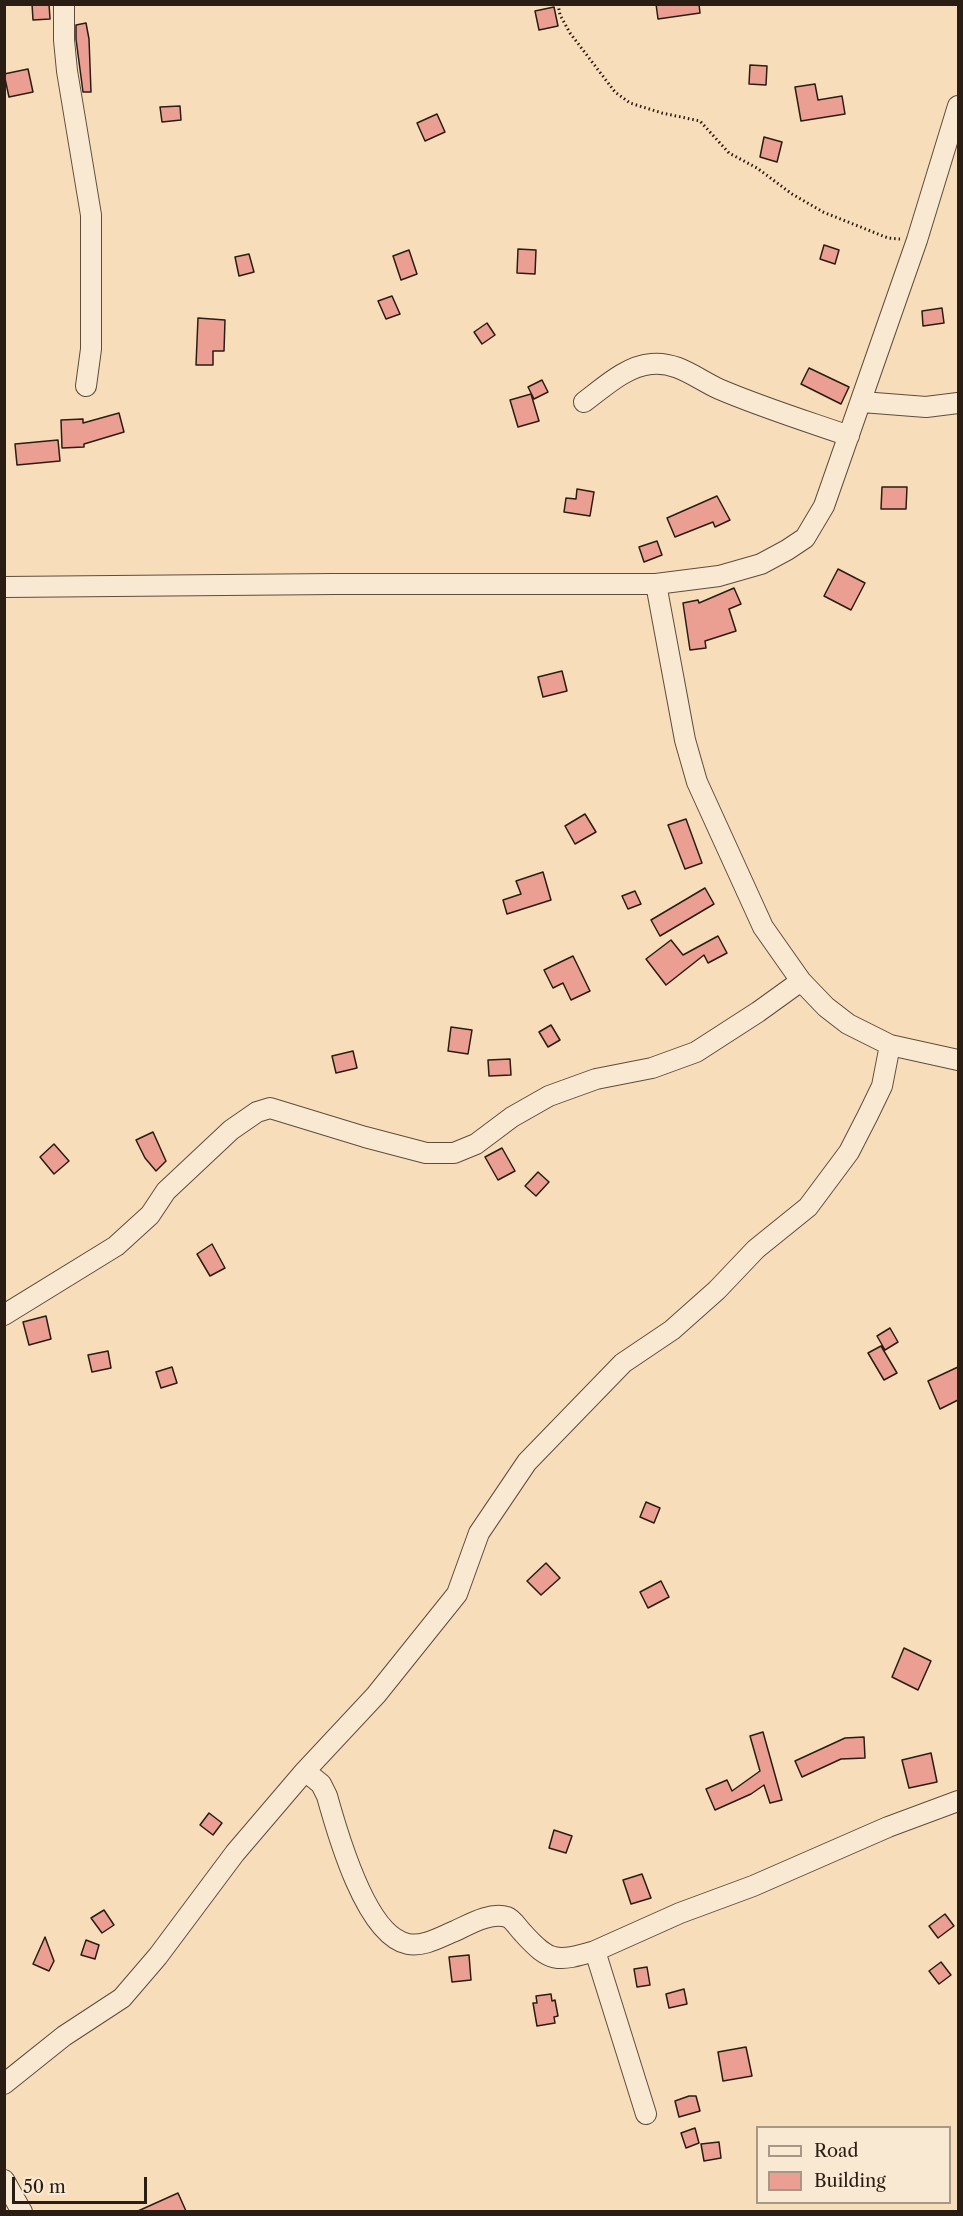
<!DOCTYPE html>
<html>
<head>
<meta charset="utf-8">
<style>
  body { margin:0 }
  #map { position:relative; width:963px; height:2216px; overflow:hidden; background:#f7ddba; font-family:"Libre Caslon Text",serif }
  canvas { display:block }
  .frame { position:absolute; inset:0; border:6px solid #2a1d14; pointer-events:none }
  .legend { position:absolute; left:756px; top:2126px; width:195px; height:78px; box-sizing:border-box; background:#fae9d2; border:2px solid #a79786; margin:0; padding:8px 10px; list-style:none; font-size:18px; color:#2a1d14 }
  .legend li { display:flex; align-items:center; gap:12px; height:30px }
  .legend b { width:30px; border:2px solid #a79786 }
  .scale { position:absolute; left:12px; top:2177px; width:135px; height:27px; box-sizing:border-box; border:3px solid #2a1d14; border-top:0; padding-left:8px; font-size:18px; line-height:21px; white-space:nowrap; color:#2a1d14; -webkit-text-stroke:4px #fae9d2; paint-order:stroke }
</style>
</head>
<body>
<div id="map">
<canvas width="963" height="2216"></canvas>
<div class="frame"></div>
<ul class="legend">
<li><b style="height:8px;background:#fae9d2"></b>Road</li>
<li><b style="height:16px;background:#eb9f92"></b>Building</li>
</ul>
<div class="scale">50 m</div>
</div>
<script>
const ctx = document.querySelector('canvas').getContext('2d');
ctx.lineJoin = 'round';
function fill(path, color) {
  ctx.fillStyle = color;
  ctx.fill(path, 'evenodd');
}
function stroke(path, color, width, dash) {
  ctx.strokeStyle = color;
  ctx.lineWidth = width;
  ctx.lineCap = dash ? 'butt' : 'round';
  ctx.setLineDash(dash || []);
  ctx.stroke(path);
}
const building = new Path2D(`
  M32 4H49L50 19 33 20Z
  M656 4H699L700 13 658 19Z
  M554 7 558 26 539 30 535 11Z
  M86 23 89 39 91 92H83L76 39V25Z
  M750 65 767 66 766 85 749 84Z
  M28 69 33 92 9 97 4 74Z
  M815 84 818 100 842 96 845 114 801 121 795 87Z
  M180 106 181 120 162 122 160 107Z
  M437 114 445 132 425 141 417 123Z
  M764 137 782 142 777 162 760 157Z
  M824 245 839 250 835 264 820 259Z
  M518 249 536 250 535 274 517 273Z
  M409 250 417 274 401 280 393 256Z
  M249 254 254 272 239 276 235 257Z
  M392 296 400 314 386 319 378 301Z
  M942 308 944 323 923 326 922 311Z
  M198 318 225 320 224 351H213V365H196Z
  M487 323 495 335 482 344 474 332Z
  M809 368 849 387 841 404 801 384Z
  M542 380 548 392 534 399 528 387Z
  M531 394 539 421 518 427 510 400Z
  M119 413 124 432 84 444V447L62 448 61 420 83 419V423Z
  M58 440 60 461 17 465 15 444Z
  M882 487H907L906 509H881Z
  M577 489 594 492 590 516 564 512 566 498 576 499Z
  M717 496 730 520 715 527 713 522 675 537 667 518Z
  M657 541 662 555 644 562 639 547Z
  M838 569 865 583 851 610 824 596Z
  M734 588 741 604 729 609 736 631 705 641 706 648 690 650 683 603 698 600 699 603Z
  M562 671 567 691 543 697 538 677Z
  M585 814 596 832 575 844 565 826Z
  M686 819 702 863 685 869 668 825Z
  M543 872 551 900 507 914 503 900 521 894 516 881Z
  M705 888 714 904 660 936 651 920Z
  M635 891 641 904 628 909 622 896Z
  M718 936 727 953 708 963 704 955 666 985 646 959 671 940 683 955Z
  M573 956 590 991 571 1000 563 983 553 988 544 970Z
  M551 1025 560 1040 548 1047 539 1032Z
  M451 1027 472 1030 468 1054 448 1051Z
  M353 1051 357 1068 336 1073 332 1056Z
  M510 1059 511 1075 489 1076 488 1060Z
  M153 1132 166 1161 156 1171 145 1158 136 1140Z
  M54 1144 69 1161 54 1174 40 1157Z
  M502 1148 515 1171 498 1180 485 1157Z
  M538 1172 549 1182 536 1196 525 1186Z
  M212 1244 225 1268 210 1276 197 1254Z
  M46 1316 51 1339 29 1345 23 1322Z
  M890 1328 898 1342 885 1350 877 1336Z
  M881 1346 897 1373 884 1380 868 1353Z
  M108 1351 111 1368 92 1372 88 1355Z
  M172 1367 177 1383 161 1388 156 1372Z
  M958 1367V1400L940 1409 928 1381Z
  M646 1502 660 1508 654 1523 640 1517Z
  M546 1563 560 1578 541 1595 527 1581Z
  M661 1581 669 1597 648 1608 640 1592Z
  M904 1648 931 1661 918 1690 892 1677Z
  M763 1732 782 1800 770 1803 764 1785 751 1794 715 1810 706 1789 727 1780 732 1791 760 1771 750 1736Z
  M864 1737 865 1758 841 1759 802 1777 795 1761 845 1738Z
  M931 1753 937 1782 909 1788 902 1760Z
  M209 1813 222 1823 213 1835 200 1825Z
  M554 1830 572 1836 566 1853 549 1848Z
  M642 1874 651 1898 631 1904 623 1880Z
  M104 1910 114 1925 102 1933 91 1918Z
  M945 1914 954 1926 938 1938 929 1926Z
  M45 1937 54 1961 49 1971 33 1964Z
  M86 1940 99 1945 95 1959 81 1955Z
  M469 1955 471 1980 452 1982 449 1957Z
  M941 1962 951 1975 939 1984 929 1971Z
  M647 1967 650 1985 637 1987 634 1969Z
  M684 1989 687 2004 669 2008 666 1994Z
  M551 1994 552 2001 555 2000 558 2016 554 2017 555 2023 537 2026 533 2003H537L536 1996Z
  M746 2047 752 2076 723 2081 718 2052Z
  M689 2096H696L700 2111 679 2117 675 2101Z
  M695 2128 699 2143 686 2148 681 2133Z
  M719 2142 721 2158 704 2161 701 2144Z
  M178 2193 186 2211H138Z`);
fill(building, '#eb9f92');
stroke(building, '#2a1d14', 1.5);
const minor = new Path2D(`
  M64 4V40L67 71 91 215V349L86 386
  M584 402C603 388 626 366 651 364 677 361 697 379 719 389 761 407 806 421 849 436
  M862 402 926 407 958 403
  M656 584 685 740 697 782 763 927 801 981 826 1007 848 1024 890 1045 958 1060
  M4 587 334 584H656L719 576 761 564 787 550 805 538 824 506 917 240 958 106
  M4 1315 116 1246 150 1215 166 1191 231 1130 257 1112 270 1108 365 1137 426 1153H454L476 1144 512 1117 549 1096 596 1079 652 1068 696 1052 758 1012 801 981
  M305 1771 321 1784 327 1796C337 1832 366 1936 408 1944 424 1947 440 1937 455 1931 470 1924 490 1912 507 1917 513 1919 518 1928 523 1933 550 1963 557 1962 595 1951L646 2114
  M595 1951 680 1913 753 1886 888 1827 958 1801
  M4 2084 64 2036 122 1998 158 1956 235 1853 305 1771 376 1695 457 1594 479 1533 527 1462 623 1363 672 1330 717 1290 756 1249 808 1207 849 1152 868 1115 882 1086 890 1045
  M4 2180 22 2212`);
stroke(minor, '#5d4d3e', 22);
stroke(new Path2D(`
  M558 4 560 15 570 33 615 92 630 103 662 113 700 121 729 153 757 168 792 194 823 212 888 238 900 239`), '#2a1d14', 3, [1.5, 3]);
stroke(minor, '#fae9d2', 20);
</script>
</body>
</html>
